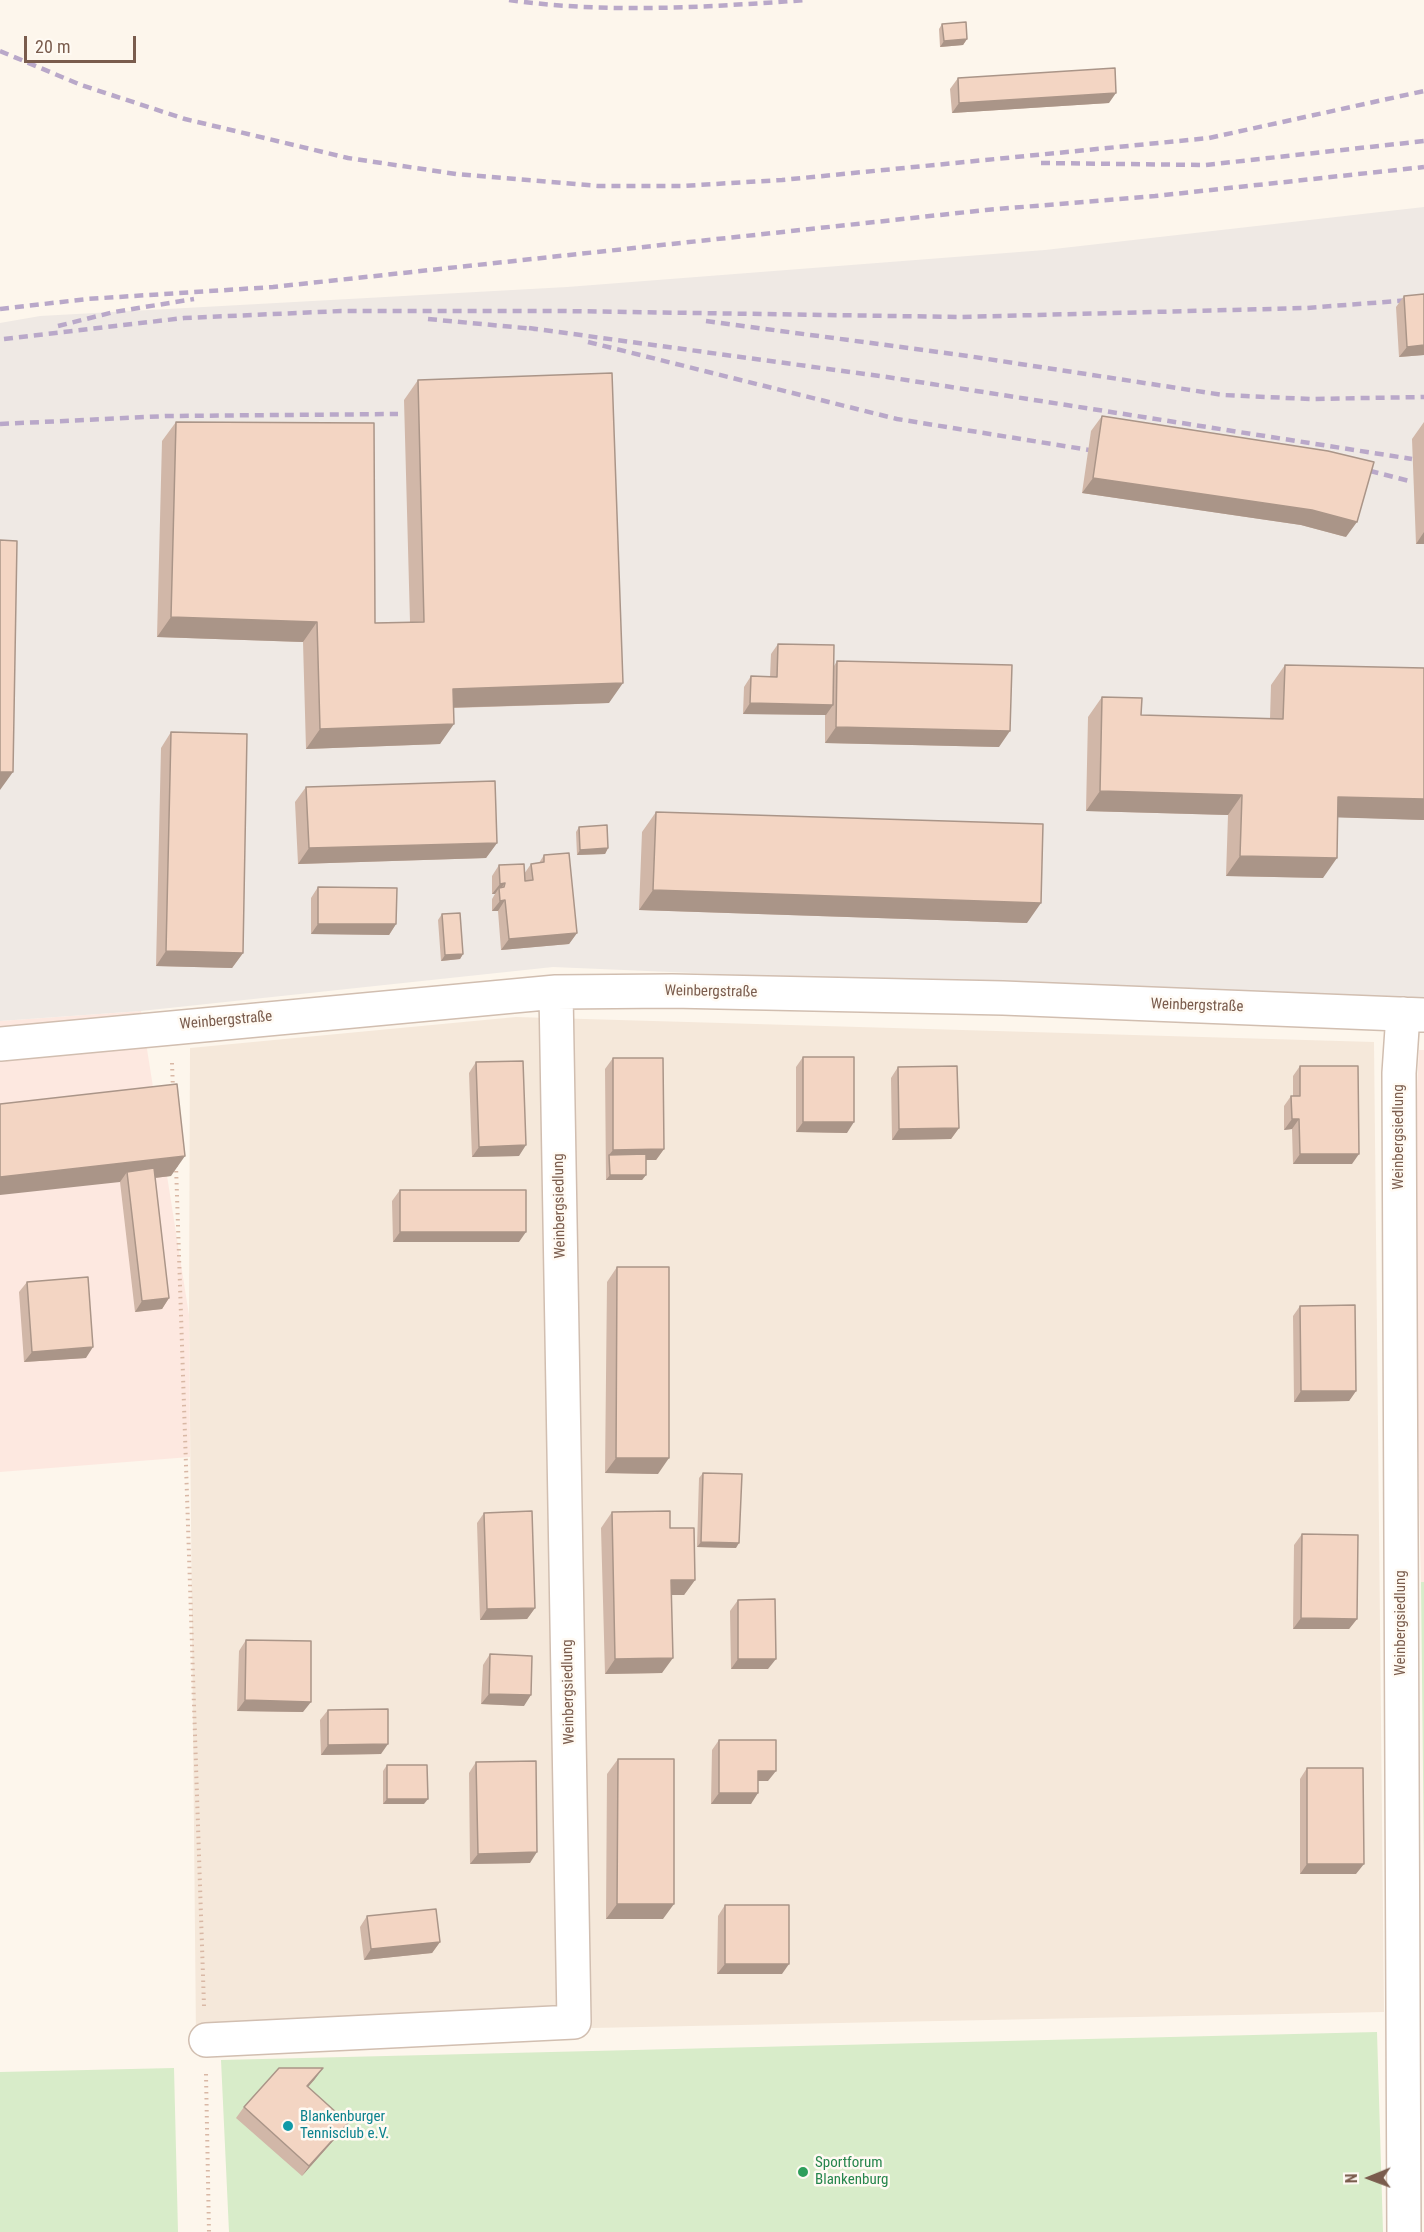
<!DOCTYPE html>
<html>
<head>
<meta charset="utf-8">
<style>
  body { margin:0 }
  #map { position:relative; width:1424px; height:2232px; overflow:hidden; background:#fdf6ec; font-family:"Roboto Condensed",sans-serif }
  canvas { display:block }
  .north { position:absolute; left:1340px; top:2148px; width:60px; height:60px; -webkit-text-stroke:4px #fffaf3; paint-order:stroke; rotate:269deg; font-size:16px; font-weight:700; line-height:24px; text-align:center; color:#7a5c4d }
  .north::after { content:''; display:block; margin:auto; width:21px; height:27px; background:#7a5c4d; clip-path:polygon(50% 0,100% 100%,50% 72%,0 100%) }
  .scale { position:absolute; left:24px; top:36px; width:112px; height:27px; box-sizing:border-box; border:3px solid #7a5c4d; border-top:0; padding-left:8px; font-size:18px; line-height:21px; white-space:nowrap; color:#7a5c4d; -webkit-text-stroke:4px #fffaf3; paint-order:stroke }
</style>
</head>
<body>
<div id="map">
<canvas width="1424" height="2232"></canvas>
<div class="north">N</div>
<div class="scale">20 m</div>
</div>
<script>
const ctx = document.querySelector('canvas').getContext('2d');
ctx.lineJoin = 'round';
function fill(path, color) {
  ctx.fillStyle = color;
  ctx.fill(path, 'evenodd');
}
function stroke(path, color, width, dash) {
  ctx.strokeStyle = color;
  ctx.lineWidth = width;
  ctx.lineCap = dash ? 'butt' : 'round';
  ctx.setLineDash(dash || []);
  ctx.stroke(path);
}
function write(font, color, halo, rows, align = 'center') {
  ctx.font = font + ' "Roboto Condensed",sans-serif';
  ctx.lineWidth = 5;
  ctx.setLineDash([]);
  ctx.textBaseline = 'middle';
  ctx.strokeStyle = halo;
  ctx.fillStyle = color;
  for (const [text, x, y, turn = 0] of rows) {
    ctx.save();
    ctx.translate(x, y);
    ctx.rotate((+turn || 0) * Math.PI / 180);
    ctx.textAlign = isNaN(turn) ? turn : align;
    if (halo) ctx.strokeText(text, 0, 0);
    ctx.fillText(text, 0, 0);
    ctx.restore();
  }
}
fill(new Path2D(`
  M516 1017 1374 1042 1384 2012 196 2036 189 1315 190 1048Z`), '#f5e8da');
fill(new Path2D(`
  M141 1011 189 1315 190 1457 0 1472V1021Z
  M1419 1050H1424V1582H1421L1412 1188Z`), '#fde8e0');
fill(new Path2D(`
  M1424 207V1004L553 967 141 1011 0 1021V323L40 316 567 287 1045 250Z`), '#efe9e4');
fill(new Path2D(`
  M1421 1582H1424V1869Z
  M1377 2032 1383 2232H229L221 2060Z
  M174 2068 178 2232H0V2072Z`), '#d8ecc9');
const minor = new Path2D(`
  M1403 1014 1399 1073 1404 2232
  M0 1044 556 992 672 991 1003 998 1424 1015
  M206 2040 574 2022 556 992`);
stroke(minor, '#d1beb0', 36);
stroke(new Path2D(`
  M172 1063 173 1089
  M176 1165 204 2006
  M206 2074 209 2232`), '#d9b8a5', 4, [1.5, 4.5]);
stroke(minor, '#fff', 33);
stroke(new Path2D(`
  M509 0C609 14 707 7 807 0
  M0 51 81 85 185 119 348 158 456 174 598 186H681L782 180 1209 138 1424 91
  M1041 163 1205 165 1424 141
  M0 309 87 299 273 287 986 210 1155 196 1424 167
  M428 319 535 329
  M706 321 968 356 1223 395 1310 399 1424 397
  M58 326 114 312 194 299
  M529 328 887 377 1412 459
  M4 339 184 318 341 311H563L960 317 1306 308 1424 299
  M588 342 897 419 1089 450
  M0 424 167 416 398 414
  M1355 467 1413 482`), '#b9a8c9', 4.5, [9, 6]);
fill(new Path2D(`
  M942 24 967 39 963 45 940 47 939 29Z
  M958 78 1109 103 952 113 950 89Z
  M1404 296 1424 355 1399 357 1396 307Z
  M418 380 609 703 453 708 440 744 306 749 303 642 157 637 162 441 176 422 375 623 410 622 404 400Z
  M1102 416 1346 537 1301 525 1082 493 1091 431Z
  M1424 422V544H1416L1412 439Z
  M778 644 834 666 837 661 999 747 825 743V715L743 714 744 687 751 676 770 677 771 654Z
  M1285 665 1424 668V820L1337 817 1323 878 1226 876 1228 815 1086 811 1088 717 1102 697 1141 715 1270 719 1271 685Z
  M171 732 243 953 232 968 156 966 161 748Z
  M306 787 497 843 486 858 298 864 295 802Z
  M656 812 1027 923 639 910 642 832Z
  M579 827 608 848 605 854 577 855 576 832Z
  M544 855 577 933 569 944 501 950 498 911H492V899L495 894H492V876L499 865 524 874 531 864 539 863Z
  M318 887 396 924 389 935 311 934V898Z
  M442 914 463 954 460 959 441 961 438 920Z
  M803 1057 847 1133 796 1132V1067Z
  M613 1058 664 1149 656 1160H646V1175L642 1180H606L605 1069Z
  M476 1062 519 1156 472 1157 469 1073Z
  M1300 1066 1352 1164H1293L1292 1129 1284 1130V1106L1291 1096H1293V1076Z
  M898 1067 959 1128 951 1139 892 1140 891 1078Z
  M0 1104 171 1176 155 1178 169 1298 162 1309 135 1312 120 1182Z
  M400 1190 519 1242H393L392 1201Z
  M617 1267 658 1474 605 1473 607 1282Z
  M27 1282 86 1358 24 1362 19 1292Z
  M1300 1306 1356 1391 1349 1401 1294 1402 1293 1316Z
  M703 1473 736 1548 697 1547 699 1478Z
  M612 1512 670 1528 695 1580 684 1595H671L662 1673 605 1674 601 1528Z
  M484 1513 535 1608 527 1619 480 1620 477 1523Z
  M1302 1534 1357 1619 1349 1629H1293L1294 1545Z
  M738 1600 768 1669H731L730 1611Z
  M246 1640 303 1712 237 1711 239 1651Z
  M490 1654 524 1706 481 1704 483 1665Z
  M328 1710 381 1754 321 1755 320 1720Z
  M719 1740 768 1781H758L751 1804H711L712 1750Z
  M618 1759 663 1919H606L607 1774Z
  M476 1762 530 1863 470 1864 469 1773Z
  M387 1765 424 1804H383V1771Z
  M1307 1768 1356 1874H1300V1779Z
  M725 1905 782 1974H717L718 1916Z
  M367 1916 440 1942 432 1953 364 1960 360 1927Z
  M315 2079 308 2087 340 2133 302 2176 236 2118 244 2107Z`), '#d1b7a8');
fill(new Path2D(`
  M967 39 963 45 940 47 944 41Z
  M1116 93 1109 103 952 113 959 103Z
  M1424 345V355L1399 357 1407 347Z
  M1093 478 1312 510 1357 522 1346 537 1301 525 1082 493Z
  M1424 532V544H1416Z
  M171 617 317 622 303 642 157 637Z
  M623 683 609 703 439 708 453 689Z
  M750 703 833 705 826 715 743 714Z
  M454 724 440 744 306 749 320 729Z
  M836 727 1010 731 999 747 825 743Z
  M0 772H13L0 790Z
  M1100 791 1242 795 1228 815 1086 811Z
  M1338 797 1424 799V820L1324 817Z
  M497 843 486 858 298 864 309 848Z
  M608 848 605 854 577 855 580 850Z
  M1240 856 1337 858 1323 878 1226 876Z
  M505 883 499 891V888L495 894H492L500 884Z
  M653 890 1041 903 1027 923 639 910Z
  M505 900 498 911H492L500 901Z
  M318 924H396L389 935 311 934Z
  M577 933 569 944 501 950 509 939Z
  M166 951 243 953 232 968 156 966Z
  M463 954 460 959 441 961 445 955Z
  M1292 1119H1299L1292 1129 1284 1130Z
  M803 1122H854L847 1133 796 1132Z
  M959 1128 951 1139 892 1140 899 1129Z
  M526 1145 519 1156 472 1157 479 1147Z
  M664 1149 656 1160H609V1155L613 1150Z
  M1300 1154H1359L1352 1164H1293Z
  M185 1156 171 1176 128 1181 127 1172 120 1182 0 1195V1177Z
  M610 1175H646L642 1180H606Z
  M400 1232H526L519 1242H393Z
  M169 1298 162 1309 135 1312 142 1301Z
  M93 1347 86 1358 24 1362 32 1352Z
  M1301 1391H1356L1349 1401 1294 1402Z
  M616 1458H669L658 1474 605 1473Z
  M701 1542 739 1543 736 1548 697 1547Z
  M671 1580H695L684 1595H660Z
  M535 1608 527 1619 480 1620 487 1609Z
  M1301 1618 1357 1619 1349 1629H1293Z
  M673 1658 662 1673 605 1674 615 1659Z
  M738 1659H776L768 1669H731Z
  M489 1694 531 1695 524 1706 481 1704Z
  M245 1700 311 1702 303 1712 237 1711Z
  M388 1744 381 1754 321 1755 328 1745Z
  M758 1771H776L768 1781H751Z
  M719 1793H758L751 1804H711Z
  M387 1799H428L424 1804H383Z
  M537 1852 530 1863 470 1864 478 1854Z
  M1307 1864H1364L1356 1874H1300Z
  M617 1904H674L663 1919H606Z
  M440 1942 432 1953 364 1960 371 1949Z
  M725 1964H789L782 1974H717Z
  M323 2068 315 2079 299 2097 307 2086Z
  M348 2123 340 2133 302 2176 309 2166Z`), '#aa9588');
const building = new Path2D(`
  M966 22 967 39 944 41 942 24Z
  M1115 68 1116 93 959 103 958 78Z
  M1424 294V345L1407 347 1404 296Z
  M612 373 623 683 453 689 454 724 320 729 317 622 171 617 176 422 374 423 375 623 424 622 418 380Z
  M1102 416 1328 451 1374 462 1357 522 1312 510 1093 478Z
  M0 540 17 541 13 772H0Z
  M778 644 834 645 833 705 750 703 751 676 777 677Z
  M837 661 1012 665 1010 731 836 727Z
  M1285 665 1424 668V799L1338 797 1337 858 1240 856 1242 795 1100 791 1102 697 1142 698 1141 715 1283 719Z
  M171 732 247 734 243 953 166 951Z
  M495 781 497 843 309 848 306 787Z
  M656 812 1043 824 1041 903 653 890Z
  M607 825 608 848 580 850 579 827Z
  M569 853 577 933 509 939 505 900 500 901 499 888 504 887 505 883 500 884 499 865 524 864 525 881 533 880 531 864 544 862V855Z
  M318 887 397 888 396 924H318Z
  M460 913 463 954 445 955 442 914Z
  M803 1057H854V1122H803Z
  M613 1058H663L664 1149 613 1150Z
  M523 1061 526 1145 479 1147 476 1062Z
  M957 1066 959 1128 899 1129 898 1067Z
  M1300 1066H1358L1359 1154H1300L1299 1119H1292L1291 1096H1300Z
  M177 1084 185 1156 0 1177V1104Z
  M646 1154V1175H610L609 1155Z
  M154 1168 169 1298 142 1301 127 1172Z
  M400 1190H526V1232H400Z
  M617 1267H669V1458H616Z
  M88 1277 93 1347 32 1352 27 1282Z
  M1355 1305 1356 1391H1301L1300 1306Z
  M703 1473 742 1474 739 1543 701 1542Z
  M532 1511 535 1608 487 1609 484 1513Z
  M670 1511V1528H694L695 1580H671L673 1658 615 1659 612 1512Z
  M1302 1534 1358 1535 1357 1619 1301 1618Z
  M775 1599 776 1659H738V1600Z
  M246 1640 311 1641V1702L245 1700Z
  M490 1654 532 1656 531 1695 489 1694Z
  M388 1709V1744L328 1745V1710Z
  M719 1740H776V1771H758V1793H719Z
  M618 1759H674V1904H617Z
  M536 1761 537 1852 478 1854 476 1762Z
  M387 1765H427L428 1799H387Z
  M1307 1768H1363L1364 1864H1307Z
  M725 1905H789V1964H725Z
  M436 1909 440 1942 371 1949 367 1916Z
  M279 2068H323L307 2086 348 2123 309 2166 244 2107Z`);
fill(building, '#f3d5c3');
stroke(building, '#aa9588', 1.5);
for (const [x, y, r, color] of [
  [288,2126,6,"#0f9aa8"],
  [803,2172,6,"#2e9e5b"]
]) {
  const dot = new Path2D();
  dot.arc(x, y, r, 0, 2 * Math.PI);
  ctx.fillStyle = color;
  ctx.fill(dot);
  stroke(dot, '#fffaf3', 2);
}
write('15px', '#7a5c4d', '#fffaf3', [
  ["Weinbergstraße",711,992,1],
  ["Weinbergstraße",1197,1006,2],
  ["Weinbergstraße",226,1021,-5],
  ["Weinbergsiedlung",1399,1137,-90],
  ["Weinbergsiedlung",560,1206,-91],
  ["Weinbergsiedlung",1401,1623,-90],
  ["Weinbergsiedlung",569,1692,-91]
]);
write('15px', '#0d838f', '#fffaf3', [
  ["Blankenburger",300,2117],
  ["Tennisclub e.V.",300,2134]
], 'left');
write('15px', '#27864d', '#fffaf3', [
  ["Sportforum",815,2163],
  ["Blankenburg",815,2180]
], 'left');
</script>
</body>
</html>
